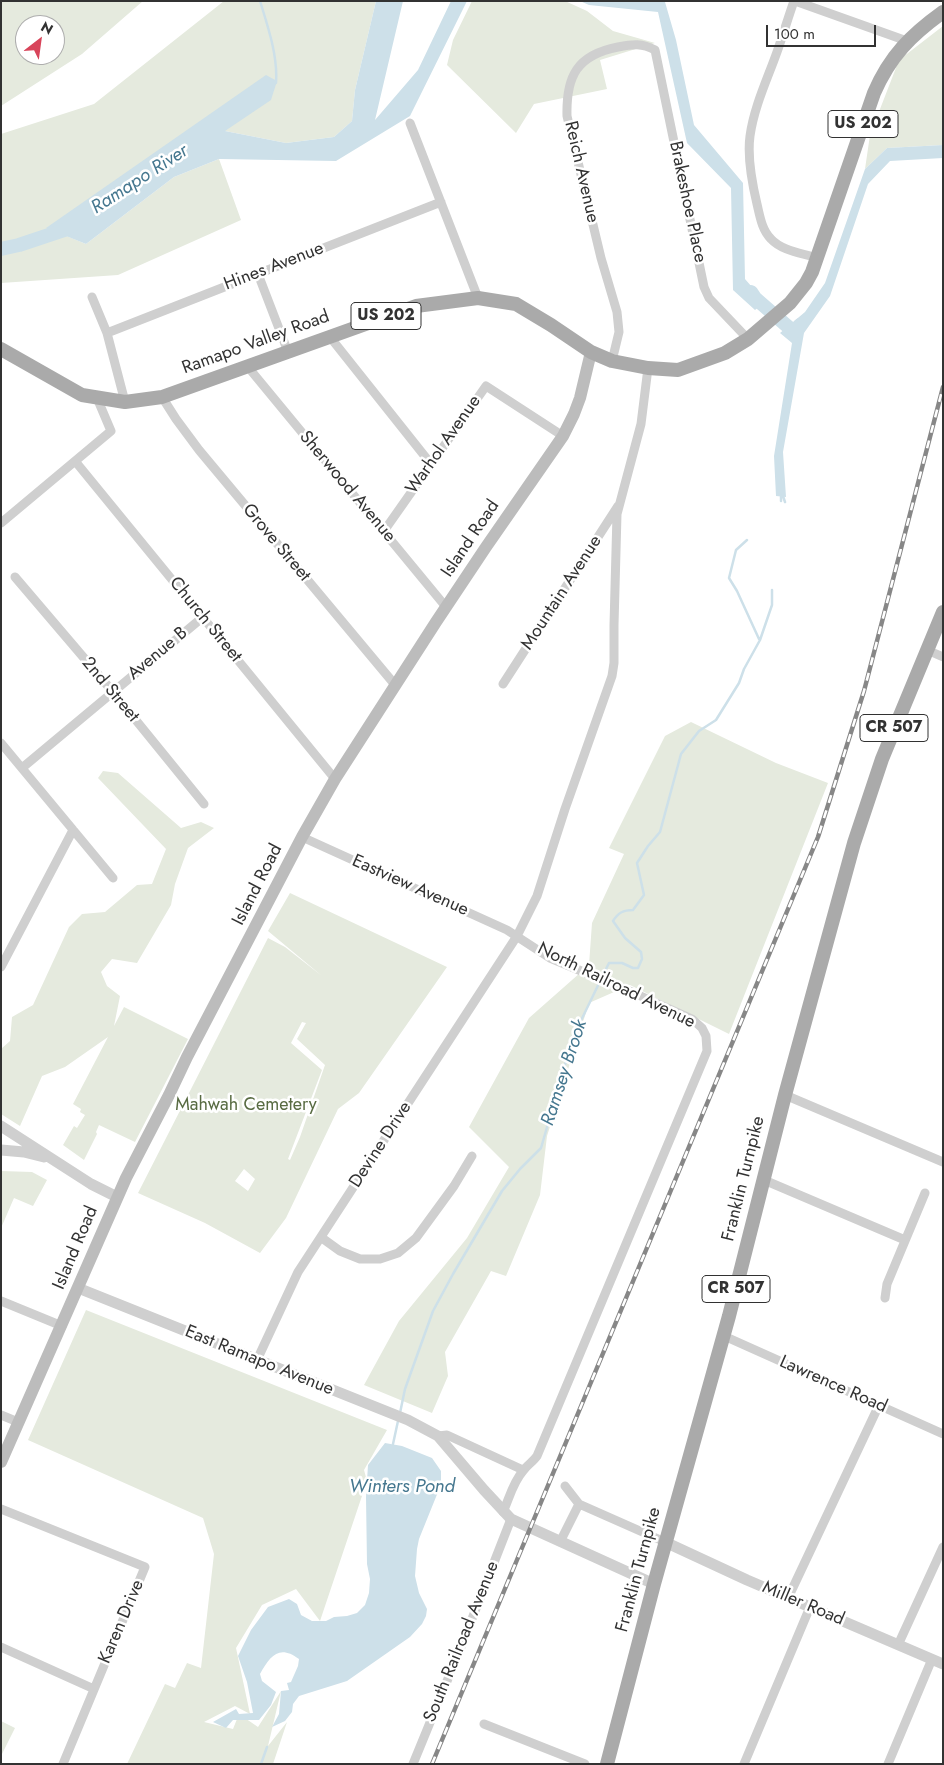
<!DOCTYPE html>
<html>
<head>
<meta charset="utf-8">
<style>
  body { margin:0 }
  #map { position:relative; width:944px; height:1765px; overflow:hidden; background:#fff; font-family:Jost,sans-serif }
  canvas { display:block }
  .frame { position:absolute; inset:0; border:2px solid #323232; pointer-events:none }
  .north { position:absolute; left:15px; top:15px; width:50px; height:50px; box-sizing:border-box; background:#fff; border:1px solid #adadad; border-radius:50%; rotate:30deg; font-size:14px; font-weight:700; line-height:20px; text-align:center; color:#323232 }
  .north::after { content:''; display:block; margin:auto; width:18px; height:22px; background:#d8445a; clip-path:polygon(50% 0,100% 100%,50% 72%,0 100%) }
  .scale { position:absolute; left:766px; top:25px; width:110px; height:22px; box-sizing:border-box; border:2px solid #323232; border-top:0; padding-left:6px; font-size:15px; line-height:18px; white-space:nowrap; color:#323232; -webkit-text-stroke:4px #fff; paint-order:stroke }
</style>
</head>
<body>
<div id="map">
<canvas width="944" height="1765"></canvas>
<div class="frame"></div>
<div class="north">N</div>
<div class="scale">100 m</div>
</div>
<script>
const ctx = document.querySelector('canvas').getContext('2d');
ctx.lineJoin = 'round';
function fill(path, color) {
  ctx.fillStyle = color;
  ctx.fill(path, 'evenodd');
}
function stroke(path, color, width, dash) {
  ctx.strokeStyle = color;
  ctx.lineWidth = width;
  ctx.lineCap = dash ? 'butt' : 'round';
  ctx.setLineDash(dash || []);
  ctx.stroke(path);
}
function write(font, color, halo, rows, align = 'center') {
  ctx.font = font + ' Jost,sans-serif';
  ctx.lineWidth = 5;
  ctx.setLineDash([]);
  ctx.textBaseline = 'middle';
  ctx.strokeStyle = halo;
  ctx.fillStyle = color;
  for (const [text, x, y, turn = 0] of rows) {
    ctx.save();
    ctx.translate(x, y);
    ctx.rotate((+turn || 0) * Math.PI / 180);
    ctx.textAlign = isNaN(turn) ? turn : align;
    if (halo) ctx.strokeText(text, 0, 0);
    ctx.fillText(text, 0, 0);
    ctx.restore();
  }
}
fill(new Path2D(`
  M1 1H143L82 54 1 106ZM25 25H55V55H25Z
  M224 1H376L355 90 352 121 334 137 286 143 225 131 47 228 86 244 174 177 219 159 241 220 118 275 1 283V134L94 104Z
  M472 1H565L587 11 613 31 655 43 600 60 607 89 534 104 516 133 447 65 453 40Z
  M943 26V145L887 148 865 169 870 135 899 60Z
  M691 722 776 763 828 783 729 1034 630 985 589 1003 547 1136 540 1195 506 1276 491 1271 445 1352 448 1376 432 1413 364 1385 399 1321 467 1238 509 1167 469 1127 529 1018 589 965 592 923 624 854 609 848 665 736Z
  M103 771 118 773 181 828 201 822 214 828 188 848 175 884 171 905 137 963 112 959 101 972 107 986 120 996 114 1026 124 1007 188 1039 135 1142 99 1125 96 1132 97 1134 84 1160 63 1145 74 1126 77 1128 85 1115 80 1112 81 1109 73 1104 108 1037 65 1067 42 1076 20 1126 1 1114V1049L10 1041 12 1017 33 1005 69 927 82 914 105 912 137 885 152 884 166 849 98 778Z
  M290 893 447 967 359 1093 338 1109 286 1218 260 1253 205 1223 138 1193 268 938 285 947 322 976 268 931ZM302 1022 306 1023 297 1039 325 1065 300 1137 290 1160 288 1159 322 1070 291 1043ZM244 1169 255 1179 248 1191 235 1181Z
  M1 1171 32 1172 47 1180 33 1206 14 1198 1 1228Z
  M86 1310 387 1430 364 1470 367 1481 320 1621 296 1589 262 1605 236 1648 250 1714 235 1706 204 1722 233 1729 239 1714 258 1727 281 1691 268 1746 287 1722 273 1764H127L165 1684 175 1688 187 1663 201 1668 214 1554 203 1518 28 1440Z
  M1 1721 15 1728 1 1756Z`), '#e5eade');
fill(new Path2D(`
  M376 1H403L375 120 418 70 451 1H467L410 116 336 161 219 159 174 177 86 244 46 228 266 75 277 81 271 100 225 131 286 143 334 137 352 121 355 90Z
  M580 1 665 2 676 40 694 125 743 183 745 279 765 302 755 310 733 290 731 188 687 143 658 12 589 5Z
  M943 145V158L890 161 868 184 830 296 804 333 783 452 786 497 776 496 774 456 792 343 780 333 805 312 825 283 865 169 887 148Z
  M385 1443 402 1446 432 1458 441 1471V1482L438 1492 419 1539 417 1549 415 1576 419 1593 427 1609 426 1616 422 1624 410 1637 347 1681 299 1696 293 1704 292 1712 285 1721 272 1727 279 1714 281 1691 289 1690 287 1683 291 1682 298 1666 299 1659C279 1644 270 1656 260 1674L262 1681 276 1692 271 1705 259 1720H233L226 1728 213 1722 236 1709 239 1714 253 1713 247 1682 238 1656 251 1630 268 1607 289 1599 297 1604 301 1615 312 1621H326L334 1617 347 1616 357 1613 365 1605 369 1593 370 1579 367 1564 366 1497 368 1465Z`), '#cde0e9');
stroke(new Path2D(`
  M260 1C268 27 278 56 276 83
  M783 496 785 502
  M781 501V496
  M747 540 736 550 729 578 737 591 759 639
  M400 1413 405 1389 433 1311 453 1274 502 1191 520 1169 541 1148 573 1037 605 971 609 963H622L633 968H638L642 959 641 952 625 938 613 921C618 913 623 910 633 910L644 895 637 863 648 846 660 832 681 754 699 731 716 720 739 683 744 669 760 640 772 605V590
  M393 1444 398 1421
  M261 1764 267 1747`), '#cde0e9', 2.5);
stroke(new Path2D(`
  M1 249 19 245 67 229 73 225
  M751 292 755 298 794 332 800 325`), '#cde0e9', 14);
stroke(new Path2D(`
  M794 1C788 18 783 35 777 52 767 80 754 107 750 136 747 158 752 183 757 204 760 217 762 230 771 239 782 251 802 253 817 258
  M795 1 907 41
  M410 123 478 298
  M258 274 288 352
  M92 297 107 333 125 402
  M107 333 441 202
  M330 337 431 464
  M612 361 619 332 617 312 601 258 567 116C566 76 577 55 618 47 633 44 642 43 655 50L704 287 709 298 748 339
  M248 367 446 607
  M162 397 176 419 199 450 396 686
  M75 461 335 779
  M1 523 111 431 97 398
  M384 531 486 386 563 436
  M15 577 113 692 204 804
  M927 650 943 657
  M503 684 618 506
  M1 743 113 878
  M22 768 203 617
  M302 837 507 930 550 958 634 993 692 1019 702 1028 706 1036 707 1051 537 1456C533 1462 527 1465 523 1471 513 1482 509 1499 503 1512
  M1 967 73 830
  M785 1095 943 1162
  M764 1180 905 1240
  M322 1238 340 1251 360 1259H380L398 1253 416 1238 454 1186 472 1156
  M885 1298 887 1284 925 1193
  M1 1301 62 1326
  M724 1336 943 1434
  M257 1360 298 1272 517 936 537 896 565 809 612 676 614 663V625L617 514 641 424 648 368
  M1 1415 18 1422
  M438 1436 447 1435 523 1470
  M565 1486 579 1504 665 1542
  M1 1509 145 1567 63 1764
  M560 1542 579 1504
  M788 1598 879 1405
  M898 1645 943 1547
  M1 1647 94 1689
  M484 1724 585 1764
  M413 1764 461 1647 511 1519
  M744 1764 810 1607
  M888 1764 932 1659`), '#cfcfcf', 9);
stroke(new Path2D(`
  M1 1126 91 1184 117 1197
  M1 1150 24 1152 44 1157
  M78 1288 408 1420 438 1436 484 1490 511 1519 654 1584
  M665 1542 747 1580 943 1664`), '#cfcfcf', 11);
stroke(new Path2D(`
  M1 1462 126 1178 169 1095 187 1057 302 837 335 779 436 622 486 547 563 436 574 414 580 398 591 352`), '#bcbcbc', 12);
stroke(new Path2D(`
  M1 349 82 395 125 402 162 397 416 306 478 298 516 304 551 325 591 352 612 361 648 368 678 370 725 353 748 339 790 303 806 283 812 272 874 93C890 56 911 35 943 12
  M607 1764 654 1584 729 1316 785 1095 854 843 882 759 943 612`), '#aaa', 14);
const rail = new Path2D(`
  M432 1764 818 837 864 691 943 387`);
stroke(rail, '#878787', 4.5);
stroke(rail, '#fff', 2.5, [8]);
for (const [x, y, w] of [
  [863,124,70],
  [386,316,70],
  [894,728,68],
  [736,1289,68]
]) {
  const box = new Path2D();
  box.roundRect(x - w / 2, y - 13.5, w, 27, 4);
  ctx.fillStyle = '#fff';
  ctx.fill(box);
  stroke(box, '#323232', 1);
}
write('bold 16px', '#323232', null, [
  ["US 202",863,124],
  ["US 202",386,316],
  ["CR 507",894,728],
  ["CR 507",736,1289]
]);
write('18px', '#323232', '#fff', [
  ["Reich Avenue",581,172,77],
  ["Brakeshoe Place",687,202,78],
  ["Hines Avenue",274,267,-21],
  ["Ramapo Valley Road",256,343,-20],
  ["Warhol Avenue",444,445,-55],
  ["Sherwood Avenue",347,487,50],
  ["Island Road",471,539,-56],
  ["Grove Street",276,543,50],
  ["Mountain Avenue",562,593,-57],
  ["Church Street",205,620,51],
  ["Avenue B",158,654,-40],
  ["2nd Street",110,690,50],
  ["Island Road",258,885,-63],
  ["Eastview Avenue",410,886,24],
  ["North Railroad Avenue",616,986,26],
  ["Devine Drive",381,1145,-57],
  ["Franklin Turnpike",744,1179,-76],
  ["Island Road",76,1248,-67],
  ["East Ramapo Avenue",259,1361,22],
  ["Lawrence Road",833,1385,24],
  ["Franklin Turnpike",639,1570,-75],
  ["Miller Road",803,1604,23],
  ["Karen Drive",122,1622,-67],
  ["South Railroad Avenue",462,1642,-68]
]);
write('18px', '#586b42', '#fff', [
  ["Mahwah Cemetery",246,1106]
]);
write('italic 19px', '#45778f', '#fff', [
  ["Ramapo River",140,180,-33],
  ["Ramsey Brook",565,1073,-72],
  ["Winters Pond",402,1487]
]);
</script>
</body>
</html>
